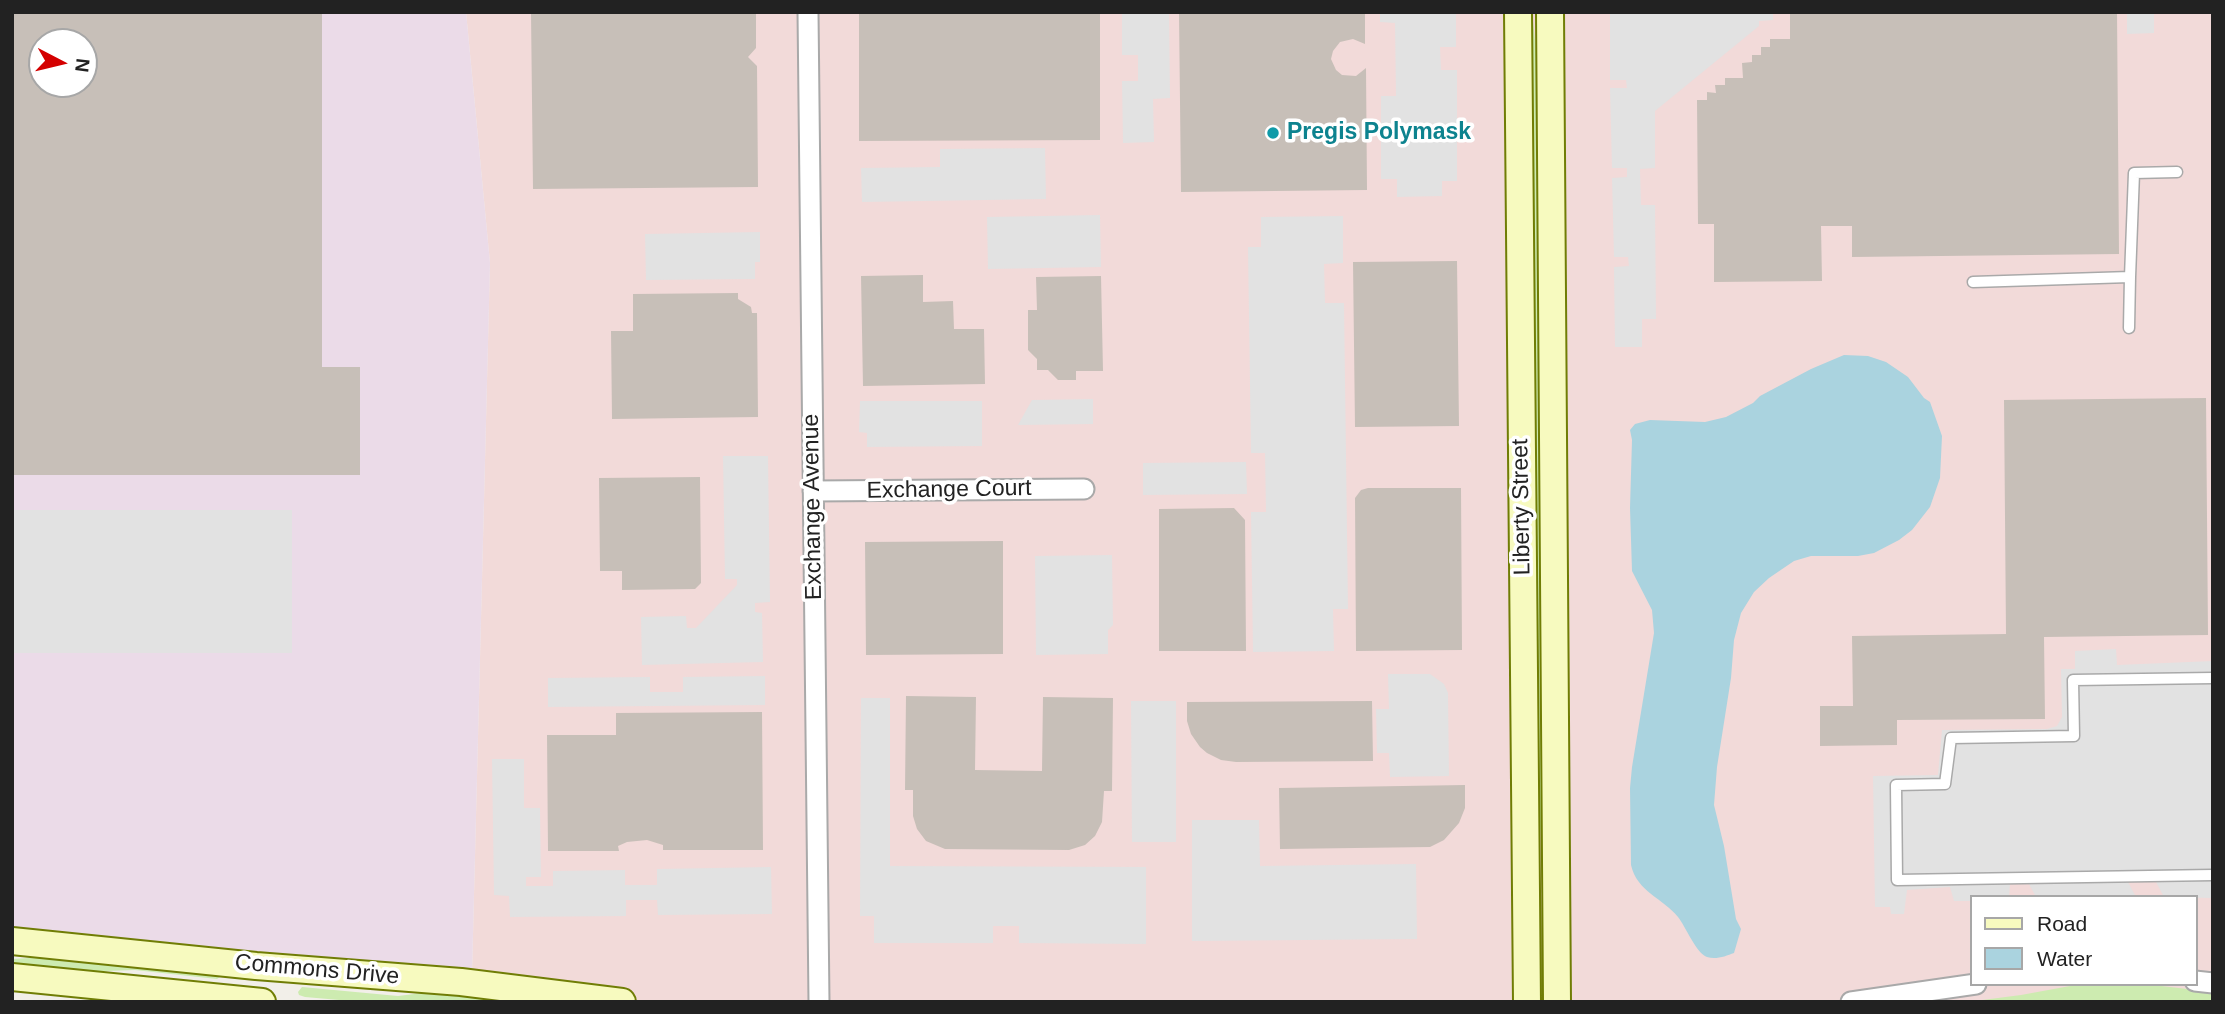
<!DOCTYPE html>
<html>
<head>
<meta charset="utf-8">
<style>
  body { margin:0 }
  #map { position:relative; width:2225px; height:1014px; overflow:hidden; background:#f2efe9; font-family:Helvetica,sans-serif }
  canvas { display:block }
  .frame { position:absolute; inset:0; border:14px solid #222; pointer-events:none }
  .legend { position:absolute; left:1970px; top:895px; width:228px; height:91px; box-sizing:border-box; background:#fff; border:2px solid #a7a7a7; margin:0; padding:9px 12px; list-style:none; font-size:21px; color:#222 }
  .legend li { display:flex; align-items:center; gap:14px; height:35px }
  .legend b { width:35px; border:2px solid #a7a7a7 }
  .north { position:absolute; left:28px; top:28px; width:70px; height:70px; box-sizing:border-box; background:#fff; border:2px solid #a7a7a7; border-radius:50%; rotate:97deg; font-size:19px; font-weight:700; line-height:28px; text-align:center; color:#222 }
  .north::after { content:''; display:block; margin:auto; width:24px; height:32px; background:#d40000; clip-path:polygon(50% 0,100% 100%,50% 72%,0 100%) }
</style>
</head>
<body>
<div id="map">
<canvas width="2225" height="1014"></canvas>
<div class="frame"></div>
<ul class="legend">
<li><b style="height:9px;background:#f7fabf"></b>Road</li>
<li><b style="height:19px;background:#aad3df"></b>Water</li>
</ul>
<div class="north">N</div>
</div>
<script>
const ctx = document.querySelector('canvas').getContext('2d');
ctx.lineJoin = 'round';
function fill(path, color) {
  ctx.fillStyle = color;
  ctx.fill(path, 'evenodd');
}
function stroke(path, color, width, dash) {
  ctx.strokeStyle = color;
  ctx.lineWidth = width;
  ctx.lineCap = dash ? 'butt' : 'round';
  ctx.setLineDash(dash || []);
  ctx.stroke(path);
}
function write(font, color, halo, rows, align = 'center') {
  ctx.font = font + ' Helvetica,sans-serif';
  ctx.lineWidth = 7;
  ctx.setLineDash([]);
  ctx.textBaseline = 'middle';
  ctx.strokeStyle = halo;
  ctx.fillStyle = color;
  for (const [text, x, y, turn = 0] of rows) {
    ctx.save();
    ctx.translate(x, y);
    ctx.rotate((+turn || 0) * Math.PI / 180);
    ctx.textAlign = isNaN(turn) ? turn : align;
    if (halo) ctx.strokeText(text, 0, 0);
    ctx.fillText(text, 0, 0);
    ctx.restore();
  }
}
fill(new Path2D(`
  M466 12H2213V1002H486L472 973 490 263ZM1971 897H2195V984H1971Z`), '#f2dad9');
fill(new Path2D(`
  M12 12H466L490 263 472 973 12 931ZM42 42H84V84H42Z`), '#ebdbe8');
fill(new Path2D(`
  M1527 12H1532L1542 106 1544 863 1534 771Z
  M63 956 223 975 217 979 135 970 78 972 12 968V959Z
  M2081 984 2153 985 2213 992V1002H1967L2021 995Z
  M302 987 398 996 446 990 556 1002H362L305 997 299 995 298 992Z`), '#cdebb0');
fill(new Path2D(`
  M1122 12H1169L1170 98 1153 99 1154 142 1123 143 1122 81H1138V55H1122Z
  M1380 12H1456V47H1440L1441 70H1457V181H1442V196L1397 197V179H1381V96H1396L1395 23 1380 22Z
  M1610 12H1773V20L1759 21V26L1655 111V168L1640 169 1641 205H1655L1656 319H1642V347H1615L1614 267 1629 266 1628 257H1614L1612 178 1627 177V168H1612L1610 88H1627L1626 80H1610Z
  M2127 12H2154V33L2127 34Z
  M1045 148 1046 199 862 202 861 168 940 167V149Z
  M1100 215 1101 267 988 269 987 217Z
  M1343 216V263L1324 264 1325 303H1344L1348 609H1333L1334 651 1253 652 1251 512H1266L1265 453H1251L1248 247H1261V217Z
  M760 232V262H755V279L646 280 645 234Z
  M1093 399V424L1018 425 1032 400Z
  M860 401H982V446L867 447V433L859 432Z
  M723 456H768L770 602 755 603V612L762 613 763 662 642 665 641 617 686 616 687 628H696L737 585V579H725Z
  M1246 462 1247 494 1143 495V463Z
  M12 510H292V653H12Z
  M1112 555 1113 625 1108 630V654L1036 655 1035 556Z
  M2116 649 2117 665 2213 661V898L2164 897 2156 882H2128L2136 897H2036L2029 884H2010L2009 897H1971V901H1954L1950 887 1907 890 1904 914H1891L1890 907H1875L1873 776 1938 775 1942 730 2047 729 2057 726 2062 717 2061 669H2075V651Z
  M1388 674H1430L1444 684 1448 693 1449 776 1390 777 1389 753H1377L1376 709H1389Z
  M765 676V705L548 707V678L650 677V692H683V677Z
  M861 698H890V866L1146 867V944L1019 943V926H993V943H874V916H860Z
  M1131 701H1176V842H1132Z
  M492 759H524V808H540L541 877H526V886H553V871L625 870V885H657V869L771 867 772 914 658 915 657 900H626V916L510 917 509 896 494 895Z
  M1192 820H1259L1260 866 1416 864 1417 939 1192 941Z`), '#e2e2e2');
fill(new Path2D(`
  M1844 355 1868 356 1886 362 1908 377 1924 398 1930 402 1942 436 1940 478 1930 507 1912 530 1899 540 1874 553 1858 556H1811L1794 561 1769 578 1754 592 1741 613 1734 640 1731 678 1717 767 1714 805 1724 846 1736 919 1741 929 1734 953C1726 956 1716 960 1707 957 1696 953 1686 927 1678 917 1663 898 1637 892 1631 865L1630 788 1632 767 1654 633 1652 610 1632 571 1630 508 1632 440 1630 430 1635 424 1650 420 1705 422 1726 417 1753 403 1760 396 1811 369Z`), '#aad3df');
fill(new Path2D(`
  M12 12H322V367H360V475H12ZM42 42H84V84H42Z
  M531 12H756V48L748 57 757 66 758 187 533 189Z
  M859 12H1100V140L859 141Z
  M1179 12H1365V44L1353 39 1340 42 1333 51 1331 59 1336 70 1342 75 1356 76 1366 68 1367 190 1181 192Z
  M1790 12H2117L2119 254 1852 257V226H1821L1822 281 1714 282V224H1698L1697 100H1707V92L1716 93 1715 85H1725V78H1743L1742 63 1752 62V55H1761V47H1770V39H1790Z
  M1457 261 1459 426 1355 427 1353 262Z
  M923 275V302L953 301 954 329H984L985 384 863 386 861 276Z
  M1101 276 1103 371H1076V380H1058L1048 370H1037V359L1028 350V310H1037L1036 277Z
  M738 293V299L751 307 752 313H757L758 417 612 419 611 331H633V294Z
  M2206 398 2208 635 2044 637 2045 719 1897 720V745L1820 746V706H1853L1852 636 2006 634 2004 400Z
  M700 477 701 583 695 589 622 590V571H600L599 478Z
  M1368 488H1461L1462 650 1356 651 1355 498 1361 490Z
  M1234 508 1245 520 1246 651H1159V509Z
  M1003 541V654L866 655 865 542Z
  M906 696 976 697 975 770 1042 771 1043 697 1113 698 1112 791H1104L1102 822 1095 836 1085 845 1069 850 945 849 926 841 917 829 913 816V790H905Z
  M1372 701 1373 761 1236 762 1221 760 1207 753 1200 747 1191 734 1187 721V702Z
  M762 712 763 850H663V845L647 840 627 842 618 846 619 851H548L547 735H616V713Z
  M1465 785V808L1459 823 1444 840 1430 847 1280 849 1279 788Z`), '#c7bfb8');
const lane = new Path2D(`
  M1973 282 2130 277 2134 173 2177 172
  M2129 328 2130 277
  M2213 678 2073 680 2074 736 1951 738 1945 784 1896 785 1897 880 2213 875`);
const street = new Path2D(`
  M808 12 819 1002
  M813 491 1084 489
  M2195 981 2213 983
  M1851 1002 1976 984`);
const secondary = new Path2D(`
  M1518 12 1527 1002
  M1550 12 1557 1002
  M12 941 256 966 461 982 622 1002
  M12 977 262 1002`);
stroke(lane, '#a9a9a9', 13);
stroke(street, '#a9a9a9', 23);
stroke(secondary, '#707d05', 30);
stroke(lane, '#fff', 10);
stroke(street, '#fff', 19);
stroke(secondary, '#f7fabf', 26);
for (const [x, y, r, color] of [
  [1273,133,7,"#0f9aa8"]
]) {
  const dot = new Path2D();
  dot.arc(x, y, r, 0, 2 * Math.PI);
  ctx.fillStyle = color;
  ctx.fill(dot);
  stroke(dot, '#fff', 2.5);
}
write('bold 23px', '#0d838f', '#fff', [
  ["Pregis Polymask",1287,133]
], 'left');
write('23px', '#222', '#fff', [
  ["Exchange Court",949,490,-1],
  ["Exchange Avenue",813,507,-91],
  ["Liberty Street",1522,507,-91],
  ["Commons Drive",317,970,5]
]);
</script>
</body>
</html>
